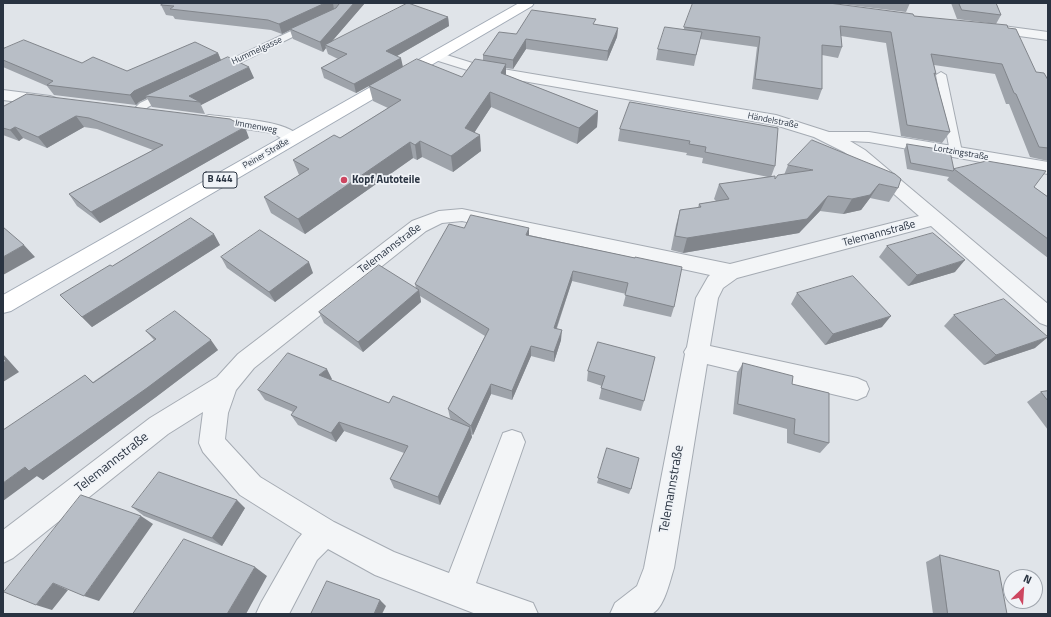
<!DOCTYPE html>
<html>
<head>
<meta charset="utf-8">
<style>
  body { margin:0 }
  #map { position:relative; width:1051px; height:617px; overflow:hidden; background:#e0e4e9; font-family:"Titillium Web",sans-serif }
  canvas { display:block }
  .frame { position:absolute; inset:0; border:4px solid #293341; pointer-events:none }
  .north { position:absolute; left:1003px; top:569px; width:40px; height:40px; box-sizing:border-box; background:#f0f3f7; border:1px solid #a0a6ae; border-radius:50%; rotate:25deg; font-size:11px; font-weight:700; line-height:16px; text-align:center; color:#293341 }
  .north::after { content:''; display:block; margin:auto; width:14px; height:18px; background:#cd4660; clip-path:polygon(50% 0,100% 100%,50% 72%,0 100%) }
</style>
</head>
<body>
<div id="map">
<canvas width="1051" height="617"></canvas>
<div class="frame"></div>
<div class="north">N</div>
</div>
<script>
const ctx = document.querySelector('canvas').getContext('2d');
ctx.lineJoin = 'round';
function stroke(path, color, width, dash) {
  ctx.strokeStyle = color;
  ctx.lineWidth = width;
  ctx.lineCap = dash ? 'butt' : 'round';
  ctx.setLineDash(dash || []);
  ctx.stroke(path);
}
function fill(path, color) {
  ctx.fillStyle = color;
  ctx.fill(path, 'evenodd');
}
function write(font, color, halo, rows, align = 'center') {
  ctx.font = font + ' "Titillium Web",sans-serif';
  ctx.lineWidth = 3.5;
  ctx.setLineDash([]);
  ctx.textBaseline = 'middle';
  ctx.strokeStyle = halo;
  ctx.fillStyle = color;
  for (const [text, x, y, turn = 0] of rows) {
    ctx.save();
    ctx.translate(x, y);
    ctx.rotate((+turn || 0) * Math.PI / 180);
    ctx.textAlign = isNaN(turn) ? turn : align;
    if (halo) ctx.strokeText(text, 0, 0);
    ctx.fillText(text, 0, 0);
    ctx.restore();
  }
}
const lane = new Path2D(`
  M310 22 313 23 315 25 313 27 221 72H213L212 70 213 68Z
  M941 72 946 75 962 152 960 155H952L950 152 936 75Z
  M167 90 173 93 171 95 148 107 142 113H134L132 111 140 103Z`);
const street = new Path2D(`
  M988 24 1048 32V40L983 31 981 28 983 25Z
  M437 52 479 65 776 115 829 132H869L1048 162V174L869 142 850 141 865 150 1048 304V326L1040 323 931 226 737 278 723 288 718 298 710 346 857 378 866 382 869 389 866 396 857 400 707 364 674 568C670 580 664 610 651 614 643 616 619 614 610 614L615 603 637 586 644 568 685 354 684 352 687 347 696 298 708 277 710 275 462 221 442 223 426 231 254 368 236 390 228 413 225 439 260 477 334 522 394 552 449 573 503 433 512 430 521 433 525 442 476 583 533 603 538 614H476L375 575 328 549 317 560 289 614H256L261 603 297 540 302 534 240 495 203 452 199 443 203 412 168 434 13 558 3 563V530L150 418 217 377 238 354 412 221 439 211 462 209 730 264 919 216 853 158 844 152 814 137 775 125 477 73 432 59 430 56 432 53Z
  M3 90 50 96 56 98 58 101 56 104 50 106 3 100Z
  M209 115C231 118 289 120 301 138L299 142 293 143 287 142 273 133 203 123 201 120 203 117Z`);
const primary = new Path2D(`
  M519 3H534L532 6 11 311 3 313V295Z`);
stroke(lane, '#a5abb3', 2);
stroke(street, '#a5abb3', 2);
stroke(primary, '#a0a9b5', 2);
fill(lane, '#f3f5f7');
fill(street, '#f3f5f7');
fill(primary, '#fff');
fill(new Path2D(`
  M164 3H365L331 42 448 17 449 26 397 56 403 67 462 77 483 61V55L516 34 596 25 618 28 617 37 607 61 526 49 513 69 506 68V75L598 111 597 127 577 144 491 107 474 132 481 151 453 172 422 157 417 160 413 158 305 234 271 213 264 197 299 175 293 160 340 138 388 108 373 101 369 86 356 93 324 78 321 68 338 59 328 54 326 48 323 52 293 39 290 30 282 34 271 30 175 19 173 16 166 15 161 5Z
  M833 3H910L906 12Z
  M951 3H996L1001 15 996 24 957 19Z
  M914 16 1008 28 1036 72 1048 80V161L1030 157 1009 104H1006L995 74 934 65 936 74 935 76 950 132 942 143 901 136 886 43 841 36 842 47 838 58 822 55V89L818 100 752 89 757 47 700 39 694 66 656 60 658 49 684 30V27Z
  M3 47 5 48 82 63 127 71 218 53 221 60 254 78 201 105 205 114 152 107 147 98 139 102 136 105 54 95 47 86 3 67Z
  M27 94 249 138 100 223 77 206 69 194 153 150 97 129 84 127 47 148 23 138 19 141 3 135V107Z
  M630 102 775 166 771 177 775 179 784 175 788 165 898 188 889 202 870 198 861 210 843 214 820 211 799 233 683 253 671 250 676 225 680 210 698 208 699 204 716 201 714 199 719 184 768 177 702 163 703 158 686 155 687 153 618 141 620 129Z
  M907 144 954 169 1034 187 1048 197V258L947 180 949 177 907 169 904 150Z
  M464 228 529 235 635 258 674 307 671 317 623 306 626 294 572 281 557 328 561 340 554 362 531 356 512 400 491 394 473 435 471 434 472 437 440 505 394 488 390 479 404 453 344 431 336 442 298 425 291 415 293 412 265 400 258 390 332 379 331 380 389 403 453 421 450 418 448 409 485 336 420 296 421 302 363 352 324 323 319 312 416 288 415 284Z
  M220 245 92 327 60 295 112 266Z
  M887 246 955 272 908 286 879 257Z
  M221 257 313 273 275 302 227 268Z
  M797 293 882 327 825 345 791 304Z
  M954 315 1035 348 984 365 944 326Z
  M146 331 218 350 156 397 43 480 37 476 85 375 93 382 154 340Z
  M598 342 644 401 641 411 599 399 602 386 587 381 588 371Z
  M743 363 792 384 829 443 820 453 787 443V429L733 414 737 373Z
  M1048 391V430L1027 402 1041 392Z
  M607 448 631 489 629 494 597 483Z
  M132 507 245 508 222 546 144 516Z
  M940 555 1007 614H933L926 562Z`), '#9ea3aa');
fill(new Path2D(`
  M325 3H333L334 10 290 29V30L282 34 279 24Z
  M354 3H365L328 46 325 45 326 48 323 52 320 42Z
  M448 17 449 26 388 61 386 51Z
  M618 28 617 37 607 61 608 51Z
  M526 39V49L513 69V60Z
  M218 53 222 63 145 96 147 98 139 102 136 105 130 95 134 91Z
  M401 58 403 67 356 93 354 84Z
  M506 64V80L501 73Z
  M249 67 254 78 201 105 200 102 189 96Z
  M490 92 491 107 467 144 465 128Z
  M598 111 597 127 577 144 579 128Z
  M76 116 84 127 47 148 38 137Z
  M15 127 23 138 19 141 10 130Z
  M245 127 249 138 100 223 91 212Z
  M480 135 481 151 453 172 451 156Z
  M420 141 422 157 417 160 415 145Z
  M410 142 413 158 305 234 298 219Z
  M879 184 870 198 861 210 843 214 852 199Z
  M828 196 820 211 799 233 683 253 687 238Z
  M529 228V239L526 235Z
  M214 234 220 245 92 327 82 317Z
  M24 245 35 257 3 275V257Z
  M965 260 955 272 908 286 917 275Z
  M309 262 313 273 275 302 269 292Z
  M573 271 572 281 553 338 554 328Z
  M419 290 421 302 363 352 358 342Z
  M891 316 882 327 825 345 833 334Z
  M562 330 561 340 554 362V352Z
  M1048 337 1035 348 984 365 996 355Z
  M211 340 218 350 156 397 43 480 37 476 3 501V483L25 467Z
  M531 346V356L512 400V391Z
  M3 354 19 372 3 382Z
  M327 369 332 379 325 385 319 375Z
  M491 384V394L473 435 471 426Z
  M339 422 344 431 336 442 331 433Z
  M470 427 472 437 440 505 438 497Z
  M237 500 245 508 222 546 212 538Z
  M141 516 153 524 99 601 84 596Z
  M255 567 267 576 246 614H227Z
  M53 583 68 590 52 610 36 605Z
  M380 600 386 606 382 614H374Z`), '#81858b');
const building = new Path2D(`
  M164 3H325L279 24 268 20 170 9 174 6 161 5Z
  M338 3H354L320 42 290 29 336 8 339 4Z
  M408 3 448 17 386 51 401 58 354 84 321 68 347 54 325 45Z
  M693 3H829L913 14 914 16 1007 25 1008 28 1016 29 1036 72 1044 73 1048 80V148L1039 147 1016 94 1014 93 1002 64 931 54 936 74 934 73 950 132 907 125 891 32 840 26 842 47 822 45V89L755 79 760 37 684 27Z
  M959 3H996L1001 15 962 10Z
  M532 10 596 19 593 24 618 28 608 51 526 39 513 60 483 55 499 32 516 34Z
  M665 27 702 32 696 55 658 49Z
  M24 40 82 63 93 57 127 71 195 42 218 53 134 91 130 95 47 85 53 81 3 60V49Z
  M228 57 249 67 189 96 200 102 145 96Z
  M417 59 462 77 475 59 506 64 501 73 598 111 579 128 490 92 465 128 480 135 451 156 420 141 415 145 410 142 298 219 264 197 309 169 293 160 334 135 340 138 401 100 369 86Z
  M27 94 230 119 245 127 91 212 69 194 163 145 89 118 76 116 38 137 15 127 10 130 3 128V107Z
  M630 102 778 128 775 166 705 152 706 147 689 144 690 141 620 129Z
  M812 140 895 174 901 179 898 188 879 184 870 195 852 199 828 196 807 219 687 238 675 236 680 210 701 207 699 204 729 199 719 184 775 176V179L778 175 813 170 788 165Z
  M907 144 950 151 954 170 953 171 911 163Z
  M987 161 1046 171 1034 187 1048 197V239L954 169Z
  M471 215 529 228 526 235 635 258V257L682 267 674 307 625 295 628 283 573 271 554 328 562 330 554 352 531 346 512 391 491 384 471 426 448 409 489 329 415 284 449 224 464 228Z
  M191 218 214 234 82 317 60 295 110 265 112 266Z
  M3 227 24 245 3 257Z
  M260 230 309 262 269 292 221 257Z
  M933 233 965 260 917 275 887 246Z
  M379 265 419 290 358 342 319 312Z
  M853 276 891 316 833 334 797 293Z
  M1004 299 1048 337 996 355 954 315Z
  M175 311 211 340 147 388 29 471 25 467 3 483V430L85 375 93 383 156 339 146 331Z
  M598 342 655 357 644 401 601 388 605 376 588 371Z
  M288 353 327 369 319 375 389 403 393 396 470 427 438 497 390 479 408 446 339 422 331 433 291 415 297 407 258 390Z
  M3 358 6 361 3 363Z
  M743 363 793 376 792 384 829 393V443L794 434 795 419 738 404Z
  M1048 391V401L1041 392Z
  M607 448 639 458 631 489 598 478Z
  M159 472 237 500 212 538 132 507Z
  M81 495 141 516 84 596 53 583 36 605 4 592Z
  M184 539 255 567 227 614H133Z
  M940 555 999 571 1007 614H948Z
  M327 581 380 600 374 614H311Z`);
fill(building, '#b8bec6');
stroke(building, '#81858b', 1);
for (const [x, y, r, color] of [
  [344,180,4,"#cd4660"]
]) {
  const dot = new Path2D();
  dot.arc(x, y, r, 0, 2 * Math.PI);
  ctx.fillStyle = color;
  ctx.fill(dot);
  stroke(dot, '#f0f3f7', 1.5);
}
write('9px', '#293341', '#f0f3f7', [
  ["Hummelgasse",257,51,-25],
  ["Händelstraße",773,121,11],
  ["Immenweg",256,127,10],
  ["Lortzingstraße",961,153,10],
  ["Peiner Straße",266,154,-30]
]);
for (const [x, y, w] of [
  [220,180,34]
]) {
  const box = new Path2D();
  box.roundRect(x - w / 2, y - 8, w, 16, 3);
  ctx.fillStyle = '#f0f3f7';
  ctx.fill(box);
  stroke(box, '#293341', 1);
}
write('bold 10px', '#293341', null, [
  ["B 444",220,180]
]);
write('bold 11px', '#293341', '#f0f3f7', [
  ["Kopf Autoteile",352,180]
], 'left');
write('11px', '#293341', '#f0f3f7', [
  ["Telemannstraße",879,234,-15],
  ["Telemannstraße",390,249,-37]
]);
write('13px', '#293341', '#f0f3f7', [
  ["Telemannstraße",112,463,-38],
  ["Telemannstraße",672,489,-80]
]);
</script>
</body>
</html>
